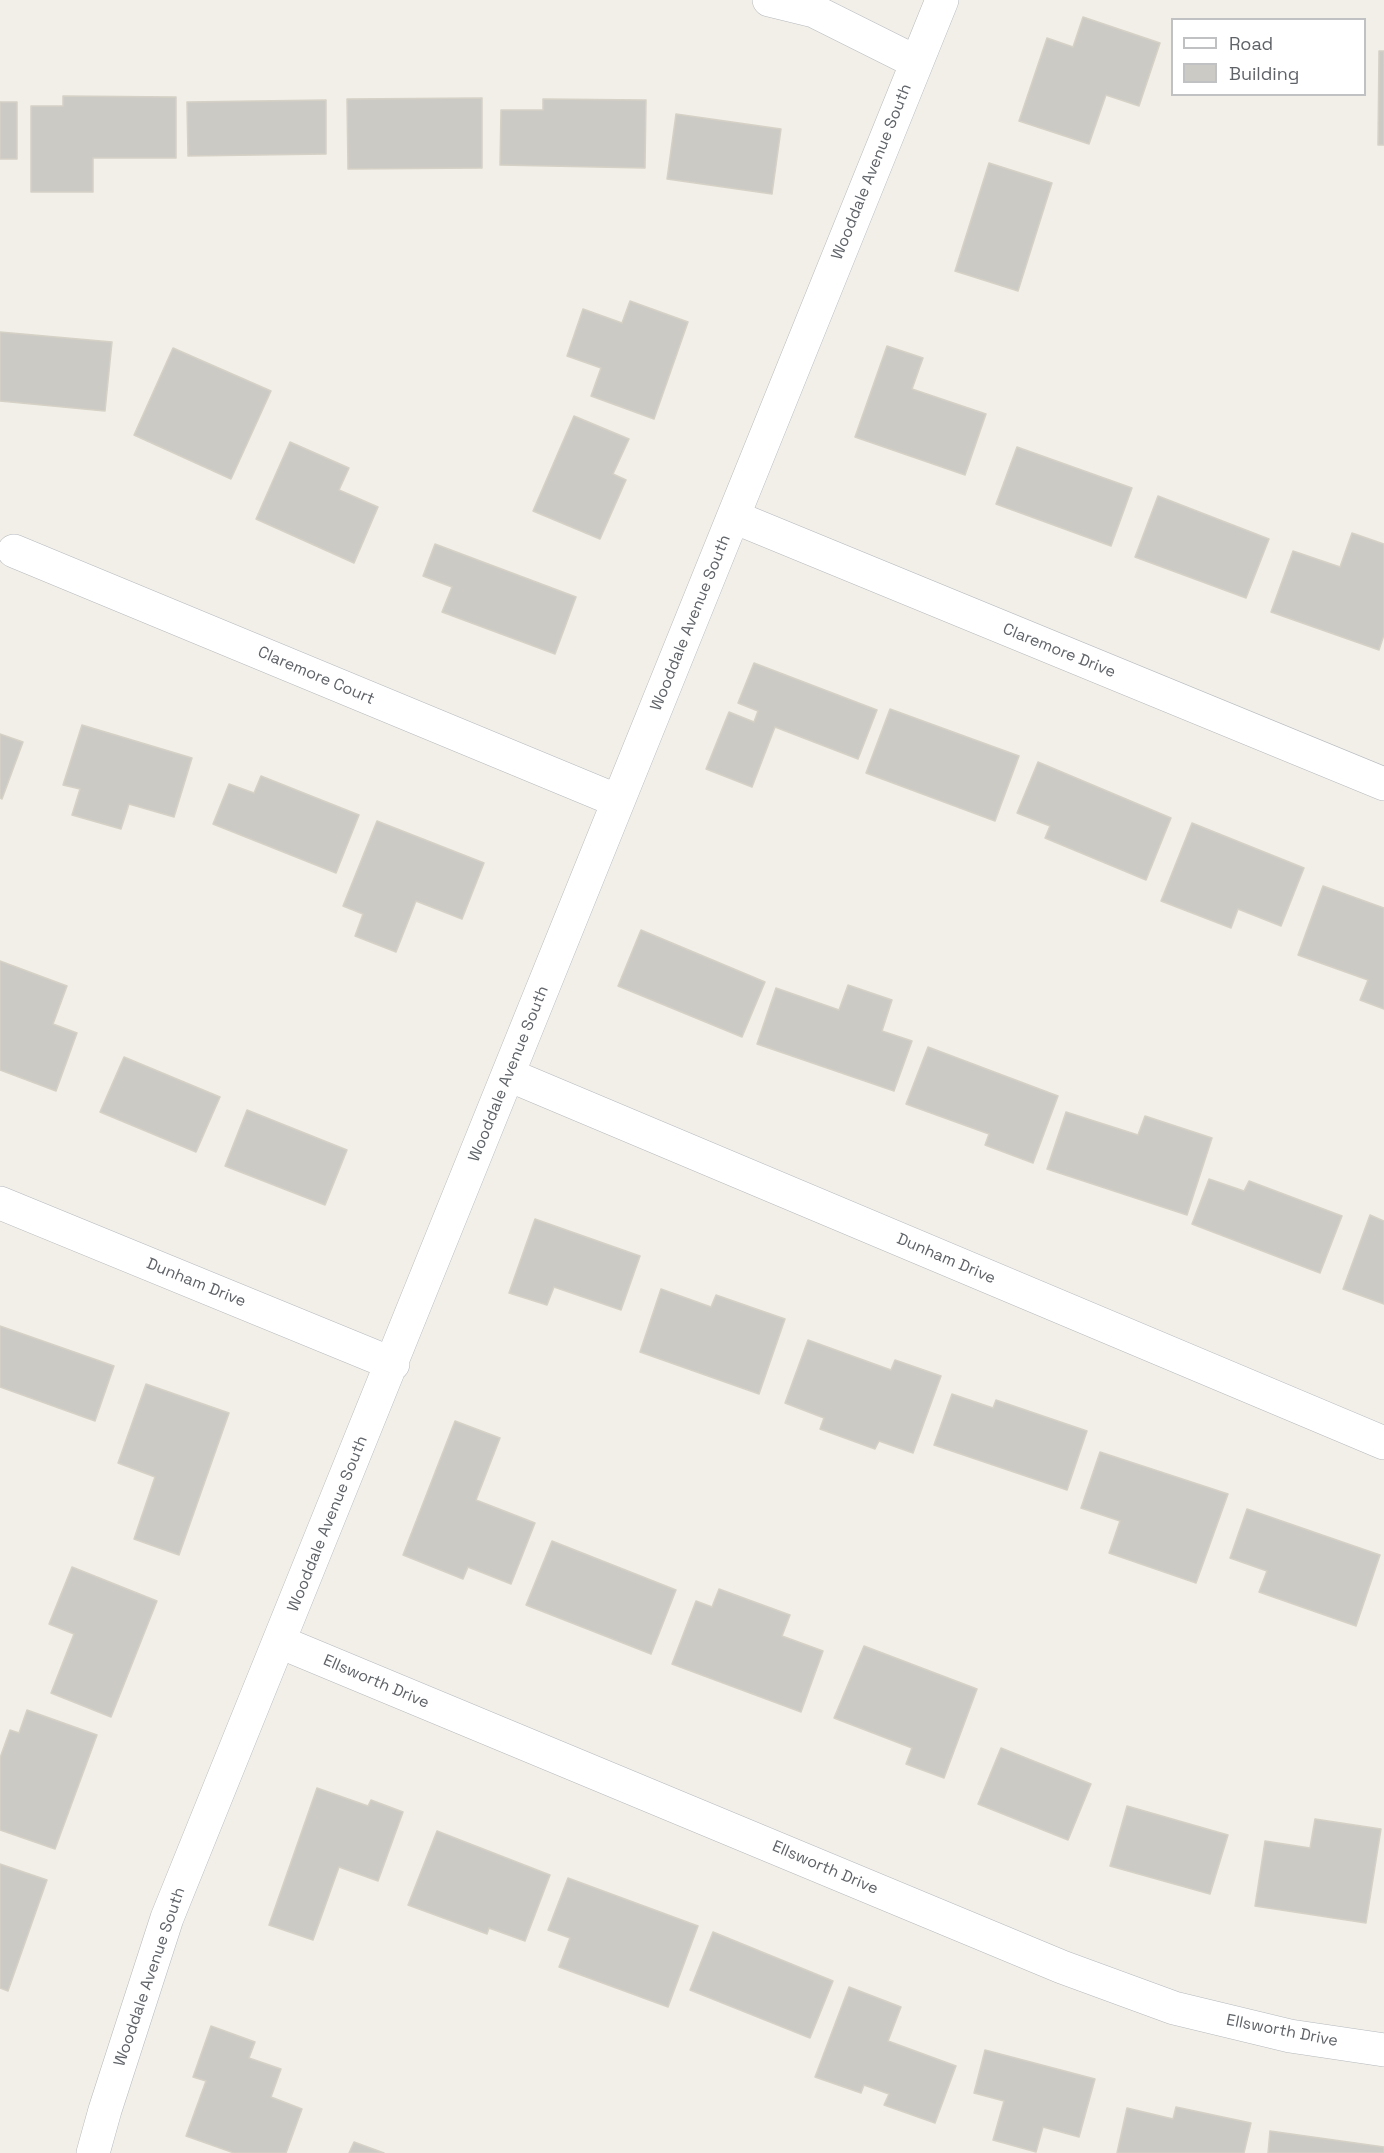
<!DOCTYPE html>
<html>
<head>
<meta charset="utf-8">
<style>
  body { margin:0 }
  #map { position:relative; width:1384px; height:2153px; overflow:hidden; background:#f1efe8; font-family:"Space Grotesk",sans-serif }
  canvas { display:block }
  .legend { position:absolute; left:1171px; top:18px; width:195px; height:78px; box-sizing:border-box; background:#fff; border:2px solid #bfc1c3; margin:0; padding:8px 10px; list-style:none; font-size:18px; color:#5f6368 }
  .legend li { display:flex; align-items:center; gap:12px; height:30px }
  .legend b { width:30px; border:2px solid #bfc1c3 }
</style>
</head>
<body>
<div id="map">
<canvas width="1384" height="2153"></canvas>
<ul class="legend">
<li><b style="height:8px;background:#fff"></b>Road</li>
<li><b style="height:16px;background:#cccac5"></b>Building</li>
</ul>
</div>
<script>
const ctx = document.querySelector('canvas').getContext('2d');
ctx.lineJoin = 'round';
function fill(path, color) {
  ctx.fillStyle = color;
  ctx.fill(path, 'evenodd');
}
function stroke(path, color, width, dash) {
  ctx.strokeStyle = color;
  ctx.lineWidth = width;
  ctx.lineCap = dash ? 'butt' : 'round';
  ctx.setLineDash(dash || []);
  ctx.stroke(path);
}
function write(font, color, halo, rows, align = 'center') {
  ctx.font = font + ' "Space Grotesk",sans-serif';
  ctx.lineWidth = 4.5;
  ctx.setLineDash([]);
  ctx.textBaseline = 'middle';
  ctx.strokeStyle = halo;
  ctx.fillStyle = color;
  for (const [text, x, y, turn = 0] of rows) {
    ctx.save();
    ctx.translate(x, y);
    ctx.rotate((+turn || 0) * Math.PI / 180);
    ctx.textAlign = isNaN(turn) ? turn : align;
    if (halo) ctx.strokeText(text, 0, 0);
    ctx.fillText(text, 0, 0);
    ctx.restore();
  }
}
const building = new Path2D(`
  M1083 17 1160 43 1139 106 1106 95 1089 144 1019 121 1047 38 1073 47Z
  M1379 51H1384V145H1378Z
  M63 96 176 97V158H93V192H31V106H63Z
  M482 98V168L348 169 347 99Z
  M543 99 646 100 645 168 500 165 501 110H543Z
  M326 100V154L188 156 187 102Z
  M0 102H17V159H0Z
  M676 114 781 129 772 194 667 179Z
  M989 163 1052 183 1018 291 955 271Z
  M630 301 688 322 654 419 591 396 601 368 567 356 583 309 622 323Z
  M0 332 112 342 105 411 0 401Z
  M887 346 923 358 912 389 986 414 965 475 855 437Z
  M173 348 271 391 231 479 134 435Z
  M574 416 629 439 613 474 626 480 600 539 533 511Z
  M290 442 349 468 339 490 378 507 354 563 256 519Z
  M1017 447 1132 488 1111 546 996 504Z
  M1158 496 1269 539 1246 598 1135 557Z
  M1352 533 1384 544V635L1379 650 1271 612 1293 551 1340 567Z
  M435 544 576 597 555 654 442 612 452 587 423 576Z
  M754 663 877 710 858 759 775 727 752 787 706 769 729 712 754 722 758 711 738 703Z
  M890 709 1019 756 995 821 866 773Z
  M82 725 192 758 174 817 129 804 121 829 72 815 80 789 63 785Z
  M0 734 23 742 2 799 0 798Z
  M1038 762 1171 818 1146 880 1045 838 1050 826 1017 813Z
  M261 776 359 815 336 873 213 824 229 784 254 793Z
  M377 821 484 863 462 919 416 901 396 952 355 936 363 914 343 906Z
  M1192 823 1304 868 1281 926 1238 909 1231 928 1161 901Z
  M1323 886 1384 908V1009L1360 1000 1368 980 1298 955Z
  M641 930 765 982 742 1037 618 986Z
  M0 961 67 986 53 1024 77 1033 56 1091 0 1070Z
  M848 985 892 1000 882 1031 912 1041 894 1091 757 1044 776 988 839 1010Z
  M928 1047 1058 1096 1033 1163 985 1145 989 1134 906 1104Z
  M124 1057 220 1097 196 1152 100 1112Z
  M247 1110 347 1150 325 1205 225 1166Z
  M1066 1112 1138 1135 1145 1116 1212 1138 1187 1215 1047 1169Z
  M1209 1179 1244 1191 1249 1181 1342 1216 1320 1273 1192 1224Z
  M1370 1215 1384 1221V1304L1343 1289Z
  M535 1219 640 1256 621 1310 554 1287 547 1305 509 1293Z
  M661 1289 711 1307 716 1295 785 1319 759 1394 640 1352Z
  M0 1326 114 1366 95 1421 0 1387Z
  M808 1340 891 1370 895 1360 941 1376 913 1453 879 1441 875 1449 820 1429 824 1418 785 1403Z
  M146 1384 229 1413 179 1555 134 1539 155 1477 118 1463Z
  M952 1394 993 1408 996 1400 1087 1431 1067 1490 934 1445Z
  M455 1421 500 1438 476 1500 535 1523 511 1584 468 1567 463 1579 403 1555Z
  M1100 1452 1228 1494 1196 1583 1109 1553 1120 1521 1081 1508Z
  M1247 1509 1380 1555 1356 1626 1259 1592 1267 1571 1230 1558Z
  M552 1541 676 1590 651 1654 526 1605Z
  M72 1567 157 1601 111 1717 51 1693 74 1634 49 1624Z
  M719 1589 790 1615 782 1636 823 1651 801 1712 672 1664 696 1601 712 1607Z
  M864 1646 977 1689 944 1778 906 1764 912 1748 834 1718Z
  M27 1710 97 1735 55 1849 0 1830V1758L10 1730 19 1733Z
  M1001 1748 1091 1784 1068 1840 978 1804Z
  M317 1788 368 1806 371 1800 403 1812 378 1881 339 1867 313 1940 269 1925Z
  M1127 1806 1228 1835 1210 1894 1110 1866Z
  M1315 1819 1381 1829 1366 1923 1255 1906 1265 1841 1310 1848Z
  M437 1831 550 1875 525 1941 489 1928 487 1934 408 1905Z
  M0 1864 47 1880 8 1991 0 1988Z
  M568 1878 698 1926 668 2007 559 1967 570 1938 548 1930Z
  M713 1932 833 1981 810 2038 690 1990Z
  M849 1987 901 2007 888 2041 956 2066 935 2123 884 2105 889 2094 864 2085 861 2093 815 2077Z
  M211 2026 255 2042 249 2058 281 2069 271 2097 302 2109 286 2153H234L186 2136 206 2081 193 2077Z
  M985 2050 1095 2079 1079 2137 1043 2127 1036 2152 993 2140 1004 2101 974 2093Z
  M1176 2107 1251 2123 1244 2153H1117L1127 2108 1173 2119Z
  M1270 2131 1384 2147V2153H1268Z
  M354 2142 384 2153H349Z`);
fill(building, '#cccac5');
stroke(building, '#d6d1c6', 1.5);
const minor = new Path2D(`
  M769 0 814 11 916 62
  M734 517 1384 784
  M14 551 618 801
  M509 1075 1384 1443
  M0 1203 393 1364
  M280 1642 1062 1967 1174 2008 1290 2036 1384 2050
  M93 2153 105 2110 167 1918 942 0`);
stroke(minor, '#b5b8bc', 34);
stroke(minor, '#fff', 33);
write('16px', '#5f6368', '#fff', [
  ["Wooddale Avenue South",872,172,-68],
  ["Wooddale Avenue South",691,623,-68],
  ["Claremore Drive",1059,651,22],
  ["Claremore Court",316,676,23],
  ["Wooddale Avenue South",509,1074,-68],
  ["Dunham Drive",946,1259,23],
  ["Dunham Drive",196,1283,22],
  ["Wooddale Avenue South",328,1524,-68],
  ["Ellsworth Drive",376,1682,23],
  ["Ellsworth Drive",825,1868,23],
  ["Wooddale Avenue South",150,1977,-71],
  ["Ellsworth Drive",1282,2031,11]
]);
</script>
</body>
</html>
